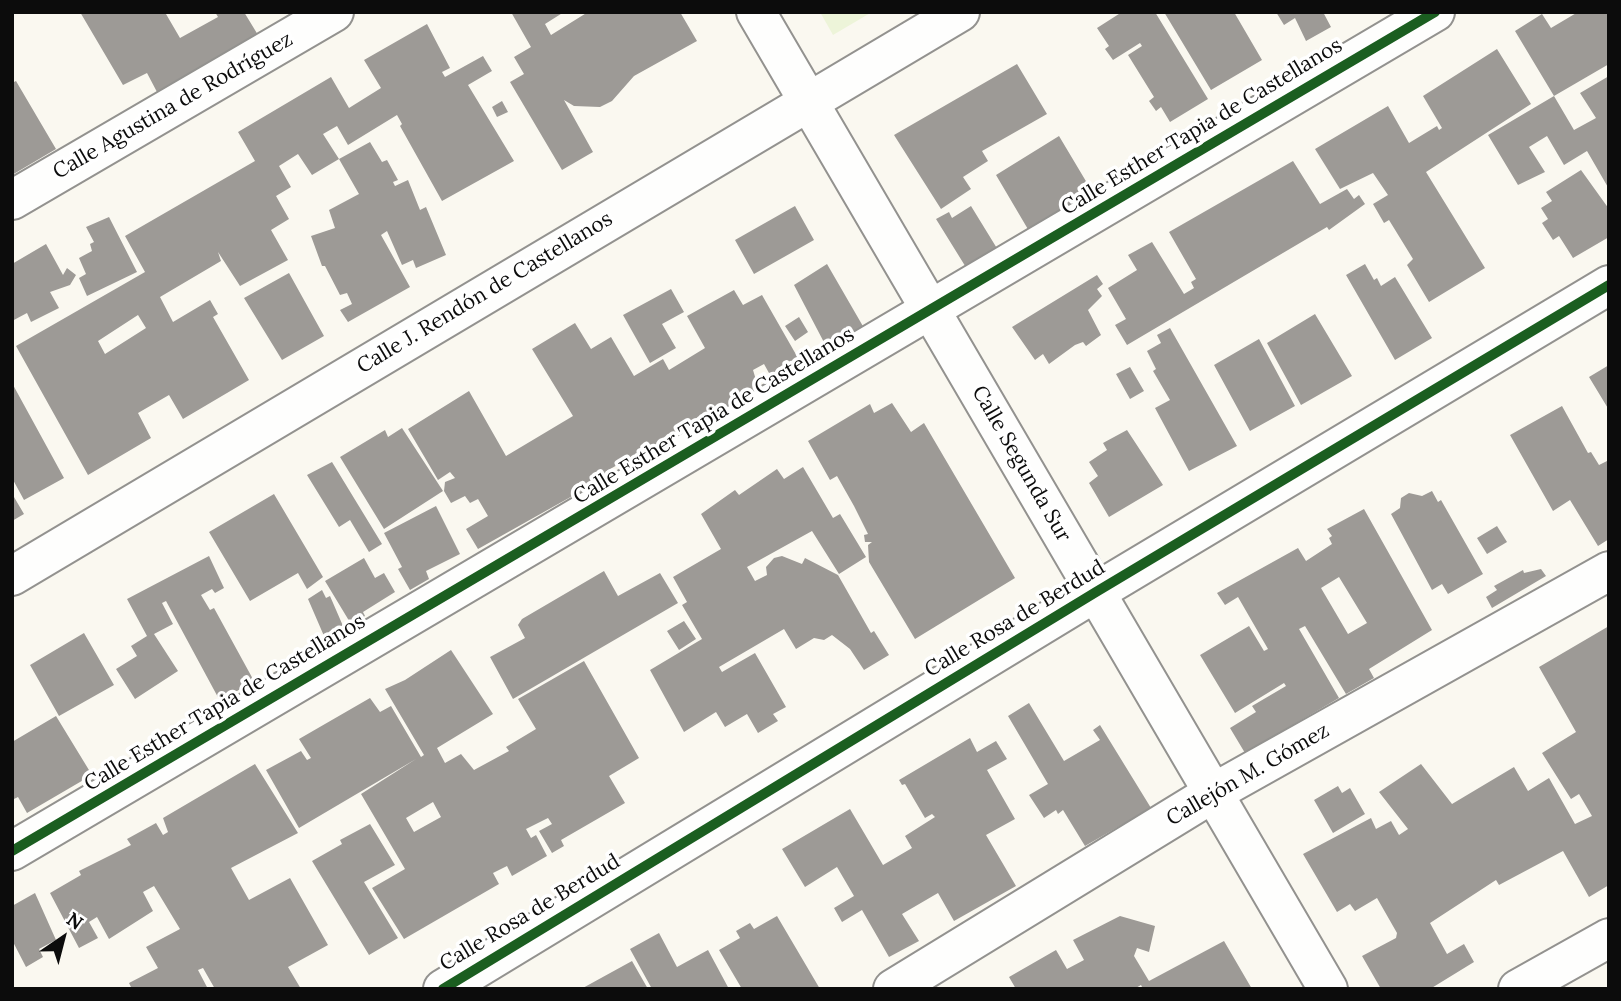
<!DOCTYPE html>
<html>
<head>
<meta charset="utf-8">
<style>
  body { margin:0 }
  #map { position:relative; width:1621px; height:1001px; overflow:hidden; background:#faf8f0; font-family:Lora,serif }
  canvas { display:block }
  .frame { position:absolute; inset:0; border:14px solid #0c0c0c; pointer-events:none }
  .north { position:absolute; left:28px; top:903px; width:70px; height:70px; -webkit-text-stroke:5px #fff; paint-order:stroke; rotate:35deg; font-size:19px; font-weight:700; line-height:28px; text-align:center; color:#0c0c0c }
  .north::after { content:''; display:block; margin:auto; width:24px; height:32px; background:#0c0c0c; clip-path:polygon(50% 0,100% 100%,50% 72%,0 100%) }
</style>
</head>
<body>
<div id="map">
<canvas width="1621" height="1001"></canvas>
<div class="frame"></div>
<div class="north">N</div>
</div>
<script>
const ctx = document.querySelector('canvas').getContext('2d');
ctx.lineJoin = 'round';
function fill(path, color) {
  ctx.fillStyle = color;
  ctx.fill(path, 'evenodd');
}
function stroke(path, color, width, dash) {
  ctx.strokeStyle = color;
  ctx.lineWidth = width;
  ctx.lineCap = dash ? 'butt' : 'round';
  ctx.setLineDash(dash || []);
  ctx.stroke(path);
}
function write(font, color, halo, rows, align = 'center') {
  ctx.font = font + ' Lora,serif';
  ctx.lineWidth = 7;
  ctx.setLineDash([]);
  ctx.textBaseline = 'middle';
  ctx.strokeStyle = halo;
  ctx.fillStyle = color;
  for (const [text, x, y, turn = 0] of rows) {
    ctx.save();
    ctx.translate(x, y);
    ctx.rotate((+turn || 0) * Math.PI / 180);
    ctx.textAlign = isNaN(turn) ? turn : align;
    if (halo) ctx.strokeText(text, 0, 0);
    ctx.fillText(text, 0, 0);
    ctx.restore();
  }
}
fill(new Path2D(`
  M820 12H872L833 35Z`), '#edf4d9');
fill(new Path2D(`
  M80 12H169L166 14 180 38 218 17 215 12H244L258 35 157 92 147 73 123 85Z
  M511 12H564L545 24 551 35 588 12H680L697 41 634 76 612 101 600 107 574 106 564 100 593 152 562 170 510 82 524 74 514 57 531 47Z
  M1122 12H1155L1208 99 1170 122 1161 107 1156 111 1149 101 1154 97 1128 55 1142 46 1140 43 1113 60 1105 49 1109 46 1097 28Z
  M1164 12H1234L1262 60 1211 90Z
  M1276 12H1323L1331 27 1306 41 1295 18 1284 25Z
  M1578 12H1609V64L1554 96 1515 31 1542 14 1551 28Z
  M427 24 450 68 442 72 445 77 483 56 492 71 468 85 514 161 442 201 400 126 402 124 397 115 348 145 337 126 323 134 339 159 312 175 298 154 279 166 291 187 276 196 289 219 271 230 288 260 240 286 218 252 221 261 160 297 173 322 210 300 218 314 213 317 249 380 183 419 169 395 138 413 151 438 88 475 16 346 145 272 125 236 255 161 238 132 331 77 349 108 381 88 364 60ZM138 315 146 328 105 354 98 341Z
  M1497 49 1531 104 1426 172 1485 268 1429 302 1407 265 1413 259 1389 220 1384 223 1373 204 1388 195 1373 173 1340 189 1315 149 1388 106 1409 143 1437 126 1439 130 1442 128 1423 96Z
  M1017 64 1047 114 982 151 988 161 963 177 971 189 941 209 894 135Z
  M1609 76V189L1587 151 1564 165 1547 136 1529 147 1545 172 1518 185 1488 135 1554 96 1574 130 1596 118 1580 93Z
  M16 81 56 149 12 175V83Z
  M502 101 508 112 497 117 492 107Z
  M1059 136 1093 193 1029 231 996 175Z
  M370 142 382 162 387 160 398 180 393 182 395 186 408 180 420 210 426 207 446 255 416 268 413 260 402 265 387 231 381 235 410 287 348 322 340 310 352 304 347 293 340 295 325 266H322L311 236 335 228 329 210 359 194 339 159Z
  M1293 161 1320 204 1347 189 1354 199 1359 195 1365 204 1329 230 1327 227 1127 345 1115 325 1126 319 1108 288 1137 270 1128 255 1152 242 1184 294 1194 288 1191 282 1196 279 1169 232Z
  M1581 170 1609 209V237L1573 258 1559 236 1553 240 1542 223 1548 219 1541 208 1552 201 1546 192Z
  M795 206 814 240 754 274 735 240Z
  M971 206 998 250 967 269 936 219 949 212 952 218Z
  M109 217 137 272 87 296 79 278 86 274 79 258 92 251 90 244 94 242 86 227Z
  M46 244 63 275 67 268 76 275 70 285 50 292 59 308 31 322 27 313 12 321V264Z
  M827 264 864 328 828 350 794 285Z
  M1365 264 1374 280 1377 278 1381 286 1395 277 1432 338 1395 360 1346 275Z
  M289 273 324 336 282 360 244 298Z
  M1097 275 1103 284 1097 289 1102 296 1088 310 1101 335 1086 346 1083 342 1075 345 1049 364 1043 354 1035 360 1012 327Z
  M671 289 684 312 662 324 676 348 650 363 623 315Z
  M734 290 743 305 762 295 802 365 774 382 764 364 753 370 759 390 640 457 638 453 605 472 608 476 478 549 466 529 488 516 478 499 470 503 465 496 451 503 444 491 445 482 455 478 450 472 438 480 408 429 469 391 506 456 573 416 532 349 575 323 591 349 611 337 634 376 663 359 669 370 705 348 687 316Z
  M1315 314 1352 376 1301 405 1267 343Z
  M799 317 808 332 795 341 785 326Z
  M1170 328 1237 446 1189 471 1155 408 1170 400 1153 371 1156 369 1147 351 1161 343 1157 335Z
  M1259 339 1295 406 1250 431 1214 365Z
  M1609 365V410L1589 377Z
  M1130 367 1144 391 1130 399 1116 374Z
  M12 383 64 478 24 500 12 478Z
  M892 403 911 432 924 423 1015 578 915 639 869 562 868 545 872 542H865L864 535 868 534 854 506 837 476 830 480 808 441 870 404 874 413Z
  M1562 406 1588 453 1591 452 1599 465 1609 460V539L1598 546 1570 500 1553 511 1510 435Z
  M402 428 443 491 384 529 340 457 385 430 388 437Z
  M1127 430 1163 485 1109 517 1089 483 1098 476 1089 462 1107 450 1103 443Z
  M332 462 382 544 369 552 350 520 339 527 307 475Z
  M803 467 833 518 840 514 866 557 839 574 812 531 747 567 755 581 767 575 766 567 774 558 782 556 802 564 805 558 838 575 871 633 874 631 889 655 864 670 850 649 832 635 824 640 814 638 796 649 784 629 719 667 722 672 755 653 786 707 773 714 778 721 758 733 747 714 725 727 716 712 684 732 650 670 702 639 682 605 687 602 673 577 721 549 701 514 735 490 739 495 777 469 784 479Z
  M1432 491 1438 502 1441 500 1483 574 1448 594 1442 584 1432 590 1391 514 1400 508 1401 498 1409 493 1422 496Z
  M274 494 323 577 307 589 298 573 250 601 209 532Z
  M14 497 24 514 12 521V498Z
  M436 506 460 554 426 571 429 579 410 590 398 569 402 567 384 533Z
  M1364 509 1432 630 1369 669 1374 678 1346 694 1305 626 1299 629 1339 698 1245 753 1230 728 1256 712 1252 706 1286 686 1284 683 1235 713 1200 655 1249 626 1264 651 1268 649 1238 597 1225 605 1217 593 1298 548 1306 561 1332 544 1329 538 1332 536 1327 529ZM1339 577 1367 623 1348 634 1321 588Z
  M1497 526 1507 542 1487 554 1477 538Z
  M209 556 224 588 215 593 212 589 201 595 210 610 214 608 254 681 220 701 166 601 162 603 173 624 154 634 178 671 135 699 116 669 137 656 131 646 147 636 127 599Z
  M364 558 375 578 384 573 395 592 363 612 365 616 351 624 325 581Z
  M1541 569 1546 576 1492 608 1486 597 1497 590 1494 586 1523 570 1524 573Z
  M604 571 618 596 660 573 678 603 513 699 490 657 525 638 518 625 522 619Z
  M322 590 326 598 330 596 343 626 324 636 308 599Z
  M684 621 696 639 679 650 667 631Z
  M1609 626V885L1589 897 1563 851 1499 885 1496 880 1430 923 1447 954 1464 944 1474 962 1430 989H1381L1362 956 1396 938 1397 933 1377 898 1355 911 1350 904 1337 912 1303 854 1371 818 1376 829 1391 821 1399 835 1408 829 1379 792 1421 764 1452 804 1514 767 1528 791 1549 778 1575 824 1592 816 1579 794 1571 799 1542 753 1576 732 1539 667Z
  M84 633 114 685 59 716 30 665Z
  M451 650 493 714 437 748 445 763 461 754 474 770 509 751 506 747 536 729 518 699 584 661 639 758 609 776 625 803 561 840 564 846 552 853 539 831 552 824 548 818 526 829 531 838 536 835 547 856 512 876 507 866 493 873 499 884 404 939 372 888 405 869 361 794 416 759 299 828 266 770 301 751 307 760 311 758 299 739 370 698 380 712 391 706 421 757 424 755 385 689 405 680ZM433 802 441 817 414 832 406 818Z
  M1029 703 1064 761 1100 740 1093 730 1100 725 1151 808 1085 846 1063 810 1058 814 1056 810 1044 818 1029 795 1048 784 1008 716Z
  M56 716 92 775 27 813 18 797 12 800V742Z
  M970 738 977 752 996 741 1007 759 987 770 1015 819 986 835 1016 886 954 921 938 893 902 914 919 941 889 957 862 910 842 922 834 908 854 896 837 867 805 887 782 849 850 809 883 865 912 848 905 836 935 817 932 814 925 818 905 784 902 785 899 780Z
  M255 764 298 833 231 868 249 900 290 878 328 945 288 967 301 989H215L203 968 198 970 208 989H132L129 983 158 968 146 947 180 929 154 886 143 892 153 911 109 939 97 917 89 922 98 938 79 948 50 893 81 875 79 871 131 845 127 839 156 823 163 835 168 832 163 818Z
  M1338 786 1342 793 1350 788 1365 814 1333 833 1314 800Z
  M370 824 395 865 364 882 398 938 369 955 312 861 342 844 340 840Z
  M35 893 56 940 39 949 43 957 26 967 12 940V906Z
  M777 916 820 989H742L719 950 740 938 736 931 750 923 754 929Z
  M1120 916 1155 926 1149 952 1137 948 1134 956 1149 981 1224 941 1252 989H1143L1141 985 1134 989H1016L1009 977 1056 950 1067 969 1084 960 1073 940Z
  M659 933 677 967 708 950 729 989H652L630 949Z
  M632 961 648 989H581Z`), '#9d9a96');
const minor = new Path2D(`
  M12 200 334 12
  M12 576 960 12
  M12 851 1435 12
  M443 989 1096 592 1609 285
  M893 989 1213 793 1609 571
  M1518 989 1609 938`);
const tertiary = new Path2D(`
  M756 12 1328 989`);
stroke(minor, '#93928f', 42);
stroke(tertiary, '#93928f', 42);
stroke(minor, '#fefefd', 38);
stroke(tertiary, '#fefefd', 38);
stroke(new Path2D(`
  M12 851 1435 12
  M443 989 1096 592 1609 285`), '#1b5e20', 10);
write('21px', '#0c0c0c', '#fff', [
  ["Calle Agustina de Rodríguez",173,106,-30],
  ["Calle Esther Tapia de Castellanos",1202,127,-31],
  ["Calle J. Rendón de Castellanos",485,293,-31],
  ["Calle Esther Tapia de Castellanos",714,416,-31],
  ["Calle Segunda Sur",1021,464,60],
  ["Calle Rosa de Berdud",1015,619,-31],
  ["Calle Esther Tapia de Castellanos",225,703,-31],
  ["Callejón M. Gómez",1248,775,-30],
  ["Calle Rosa de Berdud",530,913,-31]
]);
</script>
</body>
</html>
